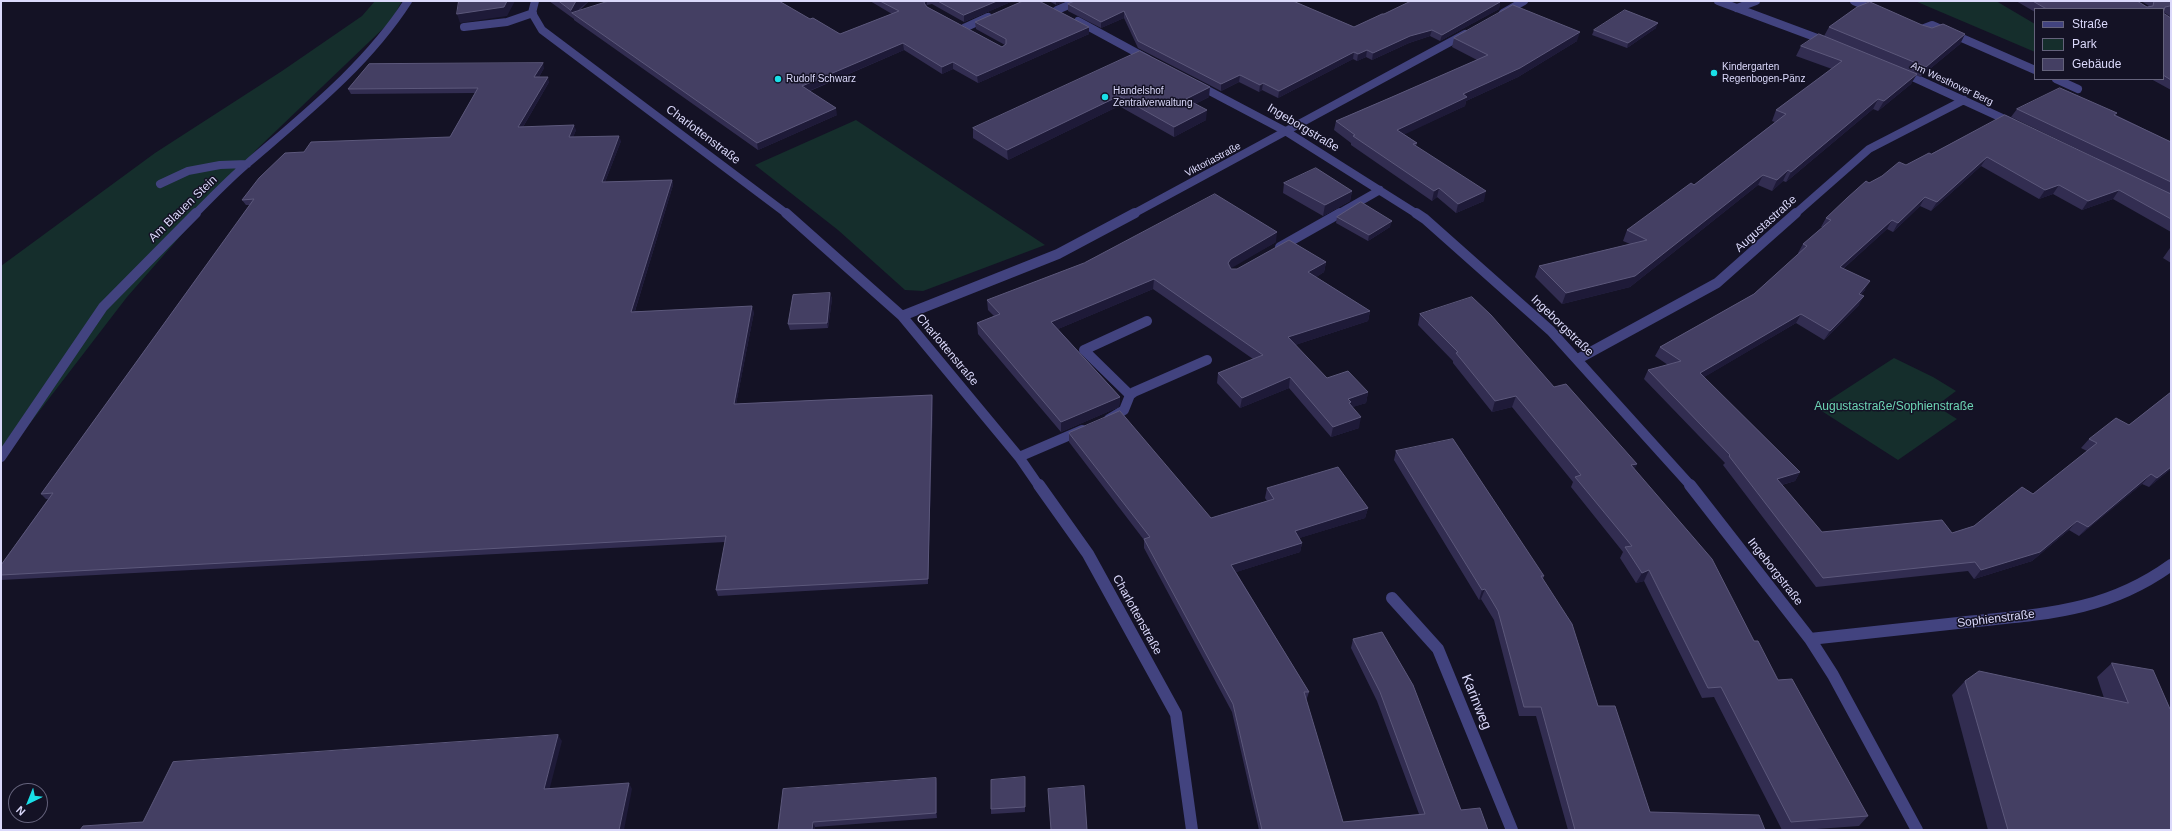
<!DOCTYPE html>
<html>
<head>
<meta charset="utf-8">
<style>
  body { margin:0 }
  #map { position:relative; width:2172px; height:831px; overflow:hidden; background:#141225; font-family:Helvetica,sans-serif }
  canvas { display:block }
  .frame { position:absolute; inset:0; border:2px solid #dbd9fb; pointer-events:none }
  .legend { position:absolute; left:2034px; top:8px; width:130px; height:72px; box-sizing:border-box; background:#141225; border:1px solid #64627b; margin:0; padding:5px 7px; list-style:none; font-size:12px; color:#dbd9fb }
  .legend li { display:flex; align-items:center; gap:8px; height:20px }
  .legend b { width:20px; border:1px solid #64627b }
  .north { position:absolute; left:8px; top:783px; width:40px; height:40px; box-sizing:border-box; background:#141225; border:1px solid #64627b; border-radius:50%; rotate:223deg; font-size:11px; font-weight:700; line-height:16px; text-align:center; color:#dbd9fb }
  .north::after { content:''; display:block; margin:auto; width:14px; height:18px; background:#19dfe7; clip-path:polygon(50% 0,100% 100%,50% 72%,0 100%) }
</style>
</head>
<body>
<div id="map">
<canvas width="2172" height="831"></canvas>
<div class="frame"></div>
<ul class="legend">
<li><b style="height:5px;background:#42437f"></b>Straße</li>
<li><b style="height:11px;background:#152e2c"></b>Park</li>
<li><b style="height:11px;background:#443f63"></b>Gebäude</li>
</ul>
<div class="north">N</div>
</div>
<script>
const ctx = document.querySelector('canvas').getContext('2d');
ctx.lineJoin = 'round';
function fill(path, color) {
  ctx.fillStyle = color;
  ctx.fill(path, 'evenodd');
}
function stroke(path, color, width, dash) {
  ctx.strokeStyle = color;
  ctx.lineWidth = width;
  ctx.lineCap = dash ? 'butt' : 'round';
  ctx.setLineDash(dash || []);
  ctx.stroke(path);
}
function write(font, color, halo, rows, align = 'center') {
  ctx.font = font + ' Helvetica,sans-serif';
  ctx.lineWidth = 3;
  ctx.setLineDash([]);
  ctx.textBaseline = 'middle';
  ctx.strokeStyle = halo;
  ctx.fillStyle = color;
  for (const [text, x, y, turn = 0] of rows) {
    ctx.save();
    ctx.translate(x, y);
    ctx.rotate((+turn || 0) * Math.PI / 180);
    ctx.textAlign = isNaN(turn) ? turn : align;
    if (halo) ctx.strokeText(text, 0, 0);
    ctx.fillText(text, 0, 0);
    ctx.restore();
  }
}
fill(new Path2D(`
  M375 1H402L391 21 256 150 127 297 1 461V266L155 153 282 71 362 16Z
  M1915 1H1996L2035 24V52Z
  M856 120 1045 245 923 291 905 290 838 230 755 165Z
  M1894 358 1933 377 1956 391 1936 406 1957 419 1898 460 1817 408Z`), '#152e2c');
stroke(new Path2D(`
  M535 1 532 13 542 30 787 214
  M1718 1 1828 42
  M1854 1 1876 11
  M1737 8 1756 1
  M1057 10 1078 1
  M1503 13 1524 1
  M1078 21 1148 59
  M464 27 507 22 533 13
  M964 28 988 17
  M1916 29 1919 30 1932 25 2035 70
  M1904 73 2013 123
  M2056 79 2078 89
  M1198 85 1287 132 1417 214
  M160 184 188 171 220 165 247 164
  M195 214C212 197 229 179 248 163 305 114 367 65 408 1
  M1133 214 1465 34
  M1338 214 1380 190
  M1795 214 1869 149 1964 100`), '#42437f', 8);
stroke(new Path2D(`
  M786 213 902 316 1019 457 1039 486
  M1416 213 1425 219 1551 331 1691 486
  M1280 247 1340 213
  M902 316 1058 254 1135 213
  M1578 359 1717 283 1796 213
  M1130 395 1084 350 1147 321
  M1109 419 1124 410 1130 395 1134 392 1207 360
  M1 457 103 307 196 213
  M1019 457 1082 430`), '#42437f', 10);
stroke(new Path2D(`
  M1039 485 1088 554 1176 714 1192 830
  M1690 485 1810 639 1833 675 1917 830
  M1392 598 1438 649 1512 830
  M1810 639C1859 634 1909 628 1958 623 2038 614 2103 614 2171 565`), '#42437f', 12);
fill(new Path2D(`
  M549 1H589L579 11 810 19 840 34 892 14 870 1H1013L964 22 932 4 927 5 926 6 1002 47 1005 45 976 29 975 22 1089 27V34L978 83 953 69 942 74 904 50 810 91 837 115 758 150 574 20V19Z
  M1049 1H1066L1056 5Z
  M2016 1H2137L2147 7 2149 6 2141 1H2171V17L2165 13 2163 14 2171 18V90L2151 79H2163V9H2035V12Z
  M1500 2 1499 9 1440 41 1430 36 1409 43 1372 60 1366 57 1357 61 1353 59 1278 98 1262 90 1259 92 1239 82 1221 91 1138 48 1124 18 1101 28 1068 11V4L1354 27 1384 14Z
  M1922 25 1932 28 1965 34 1960 44 1920 77 1916 75 1911 84 1878 111 1873 109 1786 182 1783 181 1772 191 1758 185 1630 287 1562 304 1535 277 1539 266 1630 244 1623 241 1627 230 1694 185 1775 122 1772 121 1776 110 1832 69 1796 56 1801 46 1824 36 1829 27Z
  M1656 28 1627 48 1592 35 1594 30Z
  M1454 38 1577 41 1518 77 1466 101 1465 106 1404 134 1417 143 1416 146 1484 201 1456 213 1437 197 1432 201 1351 145V143L1334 130 1336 121 1392 97 1477 60 1452 47Z
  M1140 51 1209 97 1195 104 1206 120 1174 137 1119 106 1008 160 973 138V128Z
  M544 68 539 77 549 82 523 127 576 130 573 137 621 141 605 182 672 180 673 185 635 311 754 312 736 404 932 395 933 400 928 584 718 596 716 590 725 542 1 580V565L48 499H46L41 494 250 205H246L242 200 304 152 450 137 475 93 351 94 348 89Z
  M2017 109 2116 115 2171 142V232L2113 199 2082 210 2053 194 2039 199 1981 166 1931 211 1920 206 1893 232 1887 229 1843 269 1865 290 1861 295 1859 305 1824 340 1796 323 1704 377 1800 472 1795 481 1782 485 1822 532 1952 533 1974 526 2033 494 2087 451 2081 448 2089 439 2129 425 2171 392V469L2149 487 2142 484 2079 536 2069 530 2032 561 1974 579 1968 571 1816 587 1723 465 1725 463 1644 379 1648 370 1668 365 1655 356 1660 347 1754 294 1799 254 1798 253 1803 244 1823 227H1821L1826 218 1869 183 1906 165 1931 154 2096 158 2011 117Z
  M1284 183 1352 191 1350 201 1323 216 1283 193Z
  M1337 217 1390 227 1368 241 1336 223Z
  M1276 242 1230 268 1231 269H1237L1326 262 1324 272 1316 277 1370 311 1368 321 1295 345 1327 378 1368 392 1366 403 1352 407 1359 428 1331 437 1289 388 1240 408 1217 383 1218 373 1253 359 1153 289 1058 329 1120 397 1119 407 1061 432 978 334 977 323 994 316 988 310 987 300Z
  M2170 248H2171V263L2163 258Z
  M830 293 832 299 828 328 790 330 788 324Z
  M1420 314 1554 387 1637 464 1634 469 1754 641 1778 680 1868 816 1859 826 1802 830H1782L1714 697 1702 698 1644 581 1636 583 1620 558 1623 552 1571 487 1573 482 1512 407 1492 412 1453 363V361L1418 325Z
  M1069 433 1211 518 1267 501 1265 498 1267 488 1368 508 1365 518 1299 538 1302 543 1300 552 1236 572 1309 692 1306 701 1343 822 1419 814 1377 701 1351 648 1353 639 1461 810 1488 830H1259L1232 712 1144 548V540L1069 442Z
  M1396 451 1544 576 1543 579 1598 706 1650 812 1765 830H1568L1536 716H1519L1494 620 1481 599 1479 600 1394 460Z
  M2112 663 2170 709 2171 830H1988L1952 695 1965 681 2104 698 2097 677Z
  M1025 777V812L991 814V809Z
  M937 783V818L815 827 814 830H778Z`), '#322d51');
fill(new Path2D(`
  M507 1H515L507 16 460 23 457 14Z
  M576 1H589L579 9 576 16 572 13 574 19 571 10Z
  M925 1H927V5L925 9 924 3Z
  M997 1H1013L964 22V15Z
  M1056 1H1066L1056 5Z
  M1500 2 1499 9 1440 41 1442 35Z
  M1124 11V18L1101 28V22Z
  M1658 23 1656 28 1627 48 1628 43Z
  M1089 27V34L978 83 977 76Z
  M1432 30 1430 36 1409 43 1372 60 1373 53 1410 36Z
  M1580 32 1577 41 1518 77 1466 101 1465 106 1395 139 1397 130Z
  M1965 34 1960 44 1920 77 1926 67Z
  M903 43 904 50 804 93 802 86Z
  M1367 50 1366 57 1357 61 1358 54Z
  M1354 52 1353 59 1278 98 1279 91Z
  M953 62V69L942 74V67Z
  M543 63 544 68 536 82 534 77Z
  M1917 74 1911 84 1878 111 1884 101Z
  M1240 75 1239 82 1221 91V84Z
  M548 77 549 82 520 132 518 127Z
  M1263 83 1262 90 1259 92 1260 85Z
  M1210 87 1209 97 1185 109 1186 99Z
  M1119 96V106L1008 160 1007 150Z
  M1878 99 1873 109 1786 182 1791 172Z
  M836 108 837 115 758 150 757 143Z
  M1207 110 1206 120 1174 137V127Z
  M574 125 576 130 571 143 569 137Z
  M619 136 621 141 603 187 602 182Z
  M1987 157 1981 166 1931 211 1937 202Z
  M1788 170 1783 181 1772 191 1777 180Z
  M1763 175 1758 185 1630 287 1562 304 1566 293Z
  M672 180 673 185 633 317 631 312Z
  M2059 185 2053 194 2039 199 2045 190Z
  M1439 188 1437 197 1432 201 1434 191Z
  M2119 190 2113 199 2082 210 2088 201Z
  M1352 191 1350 201 1323 216 1325 205Z
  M1486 191 1484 201 1456 213 1458 204Z
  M1925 197 1920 206 1893 232 1898 223Z
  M1892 220 1887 229 1835 276 1840 267Z
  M1392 221 1390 227 1368 241 1369 235Z
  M1277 232 1276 242 1230 269 1228 263 1231 259Z
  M1326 262 1324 272 1307 283 1308 272Z
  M1154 279 1153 289 1051 332V322Z
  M1870 281 1865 290 1853 303 1859 294Z
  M830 293 832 299 828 328 827 323Z
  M1864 296 1859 305 1824 340 1830 331Z
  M752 306 754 312 735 409 734 404Z
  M1370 311 1368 321 1286 348 1288 337Z
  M1801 314 1796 323 1696 382 1700 373Z
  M1290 377 1289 388 1240 408 1242 398Z
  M1368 392 1366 403 1350 408 1348 399Z
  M932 395 933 400 928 584V579Z
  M1516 396 1512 407 1492 412 1495 401Z
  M1120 397 1119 407 1061 432V422Z
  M1361 417 1359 428 1331 437 1333 427Z
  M1637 464 1632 474 1631 465Z
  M2171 467V469L2149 487 2157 478Z
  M1800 472 1795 481 1771 488 1777 479Z
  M2151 474 2142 484 2079 536 2088 527Z
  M1368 508 1365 518 1293 540 1295 531Z
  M2077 521 2069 530 2032 561 1974 579 1981 570Z
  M1302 543 1300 552 1230 574 1231 565Z
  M1649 570 1644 581 1636 583 1642 573Z
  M1485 589 1481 599 1479 600 1482 590Z
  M558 735 562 741 548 795 544 789Z
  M936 778 937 783V818L936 813Z
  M629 783 632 789 624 830H619Z
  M813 822 815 827 814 830H812Z`), '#1e1a38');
const building = new Path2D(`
  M459 1H507L504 7 457 14Z
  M559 1H576L571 10Z
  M609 1H779L810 19 813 18 840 34 899 11 880 1H925L924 3 927 7 1002 47 1006 44V39L975 22 1023 1H1039L1089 27 977 76 953 62 942 67 903 43 802 86 836 108 757 143 572 13Z
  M938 1H997L964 15Z
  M1075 1H1293L1354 27 1382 14H1384L1411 1H1497L1500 2 1442 35 1432 30 1410 36 1373 53 1367 50 1358 54 1354 52 1279 91 1263 83 1260 85 1240 75 1221 84 1138 41 1124 11 1101 22 1068 4Z
  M2033 1H2137L2147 7 2153 6 2154 1H2171V7L2170 6 2165 7 2163 13 2171 18V80L2163 75V9H2047Z
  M1870 2 1922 25 1932 28 1943 24 1965 34 1926 67 1829 27 1857 7Z
  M1513 5 1580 32 1520 68 1463 94 1467 97 1397 130 1417 143 1413 144 1486 191 1458 204 1439 188 1434 191 1353 136 1355 135 1336 121 1392 97 1488 55 1454 38Z
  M1625 10 1658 23 1628 43 1594 30Z
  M1819 34 1917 74 1884 101 1878 99 1791 172 1788 170 1777 180 1763 175 1635 276 1566 293 1539 266 1647 240 1627 230 1691 183 1694 185 1786 114 1776 110 1842 61 1801 46Z
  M1140 51 1210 87 1186 99 1207 110 1174 127 1119 96 1007 150 973 128Z
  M543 63 534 77H548L518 127 574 125 569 137 619 136 602 182 672 180 631 312 752 306 734 404 932 395 928 579 716 590 726 536 1 575V565L53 493 41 494 254 199 242 200 259 178 285 153 304 152 311 142 450 137 478 88 348 89 369 64Z
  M2060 88 2117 113 2114 115 2171 142V182L2017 109Z
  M2005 115 2171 194V219L2119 190 2088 201 2059 185 2045 190 1987 157 1937 202 1925 197 1898 223 1892 220 1840 267 1870 281 1859 294 1864 296 1830 331 1801 314 1700 373 1800 472 1777 479 1822 532 1942 520 1952 533 1974 526 2022 487 2033 494 2097 443 2089 439 2116 418 2129 425 2171 392V467L2157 478 2151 474 2088 527 2077 521 2040 552 1981 570 1975 562 1823 578 1729 456 1730 455 1648 370 1681 361 1660 347 1754 294 1807 246 1803 244 1831 220 1826 218 1847 198 1866 181 1869 183 1882 176 1899 162 1906 165 1929 153 1931 154Z
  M1316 168 1352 191 1325 205 1284 183Z
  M1215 194 1277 232 1231 259 1228 263 1231 269H1237L1289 240 1326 262 1308 272 1370 311 1288 337 1327 378 1348 371 1368 392 1348 399 1351 402 1349 403 1361 417 1333 427 1290 377 1242 398 1218 373 1263 355 1154 279 1051 322 1120 397 1061 422 977 323 1000 314 987 300 1084 263Z
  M1361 202 1392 221 1369 235 1337 217Z
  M830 293 827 323 788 324 793 295Z
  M1472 297 1491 315 1554 387 1566 384 1637 464 1631 465 1712 559 1754 641H1758L1778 680 1792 679 1868 816 1791 822 1721 687 1708 688 1649 570 1642 573 1625 547 1632 546 1575 477 1581 475 1516 396 1495 401 1456 353 1458 352 1420 314Z
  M1120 411 1211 518 1274 499 1267 488 1338 467 1368 508 1295 531 1302 543 1231 565 1309 692H1304L1343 822 1425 814 1380 692 1353 639 1382 632 1413 685 1461 810 1480 808 1488 830H1262L1233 704 1144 539 1150 537 1069 433Z
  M1453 439 1544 576H1541L1572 624 1598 706H1615L1650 812 1759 815 1765 830H1575L1541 707H1524L1498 611 1485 589 1482 590 1396 451Z
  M2112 663 2153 670 2170 709H2171V830H2008L1965 681 1979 671 2128 703Z
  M558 735 544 789 629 783 619 830H80L83 826 143 822 173 762Z
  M1025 777V807L991 809V780Z
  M936 778V813L813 822 812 830H778L783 789Z
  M1084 786 1087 830H1051L1048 789Z`);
fill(building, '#443f63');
stroke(building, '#5c587b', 1);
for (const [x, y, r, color] of [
  [1714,73,4,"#19dfe7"],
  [778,79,4,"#19dfe7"],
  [1105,97,4,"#19dfe7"]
]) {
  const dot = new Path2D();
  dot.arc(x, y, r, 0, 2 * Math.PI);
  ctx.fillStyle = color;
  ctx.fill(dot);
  stroke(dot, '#141225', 1.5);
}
write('10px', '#dbd9fb', '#141225', [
  ["Kindergarten",1722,67],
  ["Regenbogen-Pänz",1722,79],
  ["Rudolf Schwarz",786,79],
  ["Handelshof",1113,91],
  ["Zentralverwaltung",1113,103]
], 'left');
write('10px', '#dbd9fb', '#141225', [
  ["Am Westhover Berg",1952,84,25],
  ["Viktoriastraße",1213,160,-28]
]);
write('12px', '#dbd9fb', '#141225', [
  ["Ingeborgstraße",1303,128,31],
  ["Charlottenstraße",703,135,37],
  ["Am Blauen Stein",183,209,-44],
  ["Augustastraße",1766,224,-42],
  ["Ingeborgstraße",1562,326,44],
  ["Charlottenstraße",947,350,50],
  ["Ingeborgstraße",1775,572,52],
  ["Charlottenstraße",1137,615,61],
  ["Sophienstraße",1996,619,-7]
]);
write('12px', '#6cd4b4', '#141225', [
  ["Augustastraße/Sophienstraße",1894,407]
]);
write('14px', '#dbd9fb', '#141225', [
  ["Karinweg",1476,702,68]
]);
</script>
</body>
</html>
